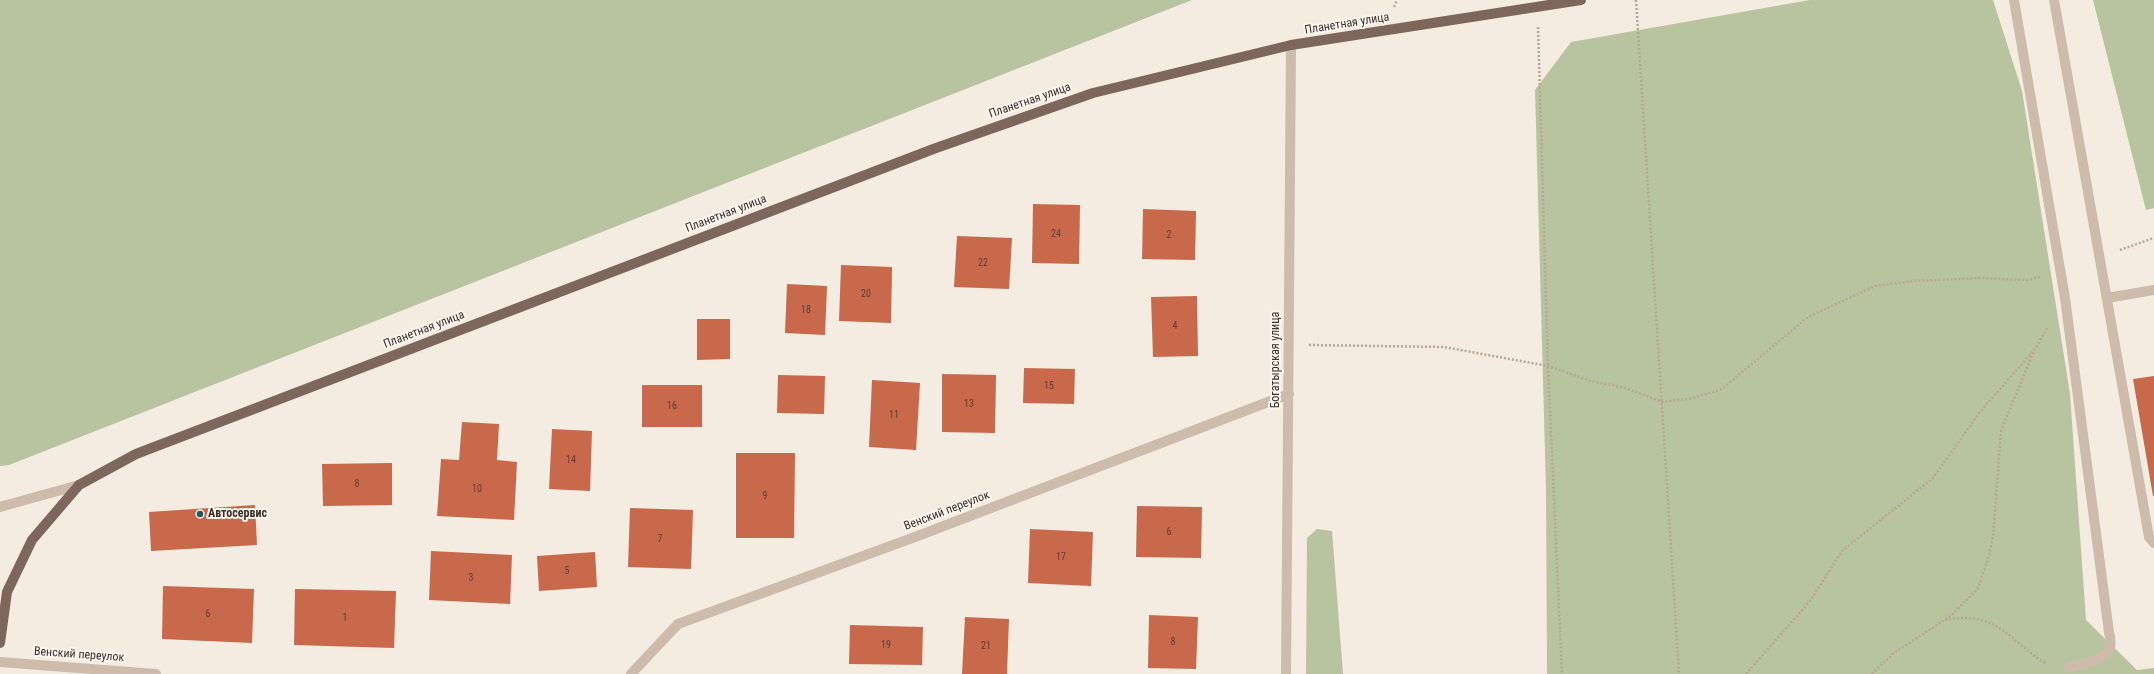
<!DOCTYPE html>
<html>
<head>
<meta charset="utf-8">
<style>
  body { margin:0 }
  canvas { display:block; background:#f4ebe1 }
</style>
</head>
<body>
<canvas width="2154" height="674"></canvas>
<script>
const ctx = document.querySelector('canvas').getContext('2d');
ctx.lineJoin = 'round';
function fill(path, color) {
  ctx.fillStyle = color;
  ctx.fill(path, 'evenodd');
}
function stroke(path, color, width, dash) {
  ctx.strokeStyle = color;
  ctx.lineWidth = width;
  ctx.lineCap = dash ? 'butt' : 'round';
  ctx.setLineDash(dash || []);
  ctx.stroke(path);
}
function write(font, color, halo, rows, align = 'center') {
  ctx.font = font + ' "Roboto Condensed",sans-serif';
  ctx.lineWidth = 4;
  ctx.setLineDash([]);
  ctx.textBaseline = 'middle';
  ctx.strokeStyle = halo;
  ctx.fillStyle = color;
  for (const [text, x, y, turn = 0] of rows) {
    ctx.save();
    ctx.translate(x, y);
    ctx.rotate((+turn || 0) * Math.PI / 180);
    ctx.textAlign = isNaN(turn) ? turn : align;
    if (halo) ctx.strokeText(text, 0, 0);
    ctx.fillText(text, 0, 0);
    ctx.restore();
  }
}
fill(new Path2D(`
  M0 0H1192L9 465 0 466Z
  M1810 0H1993L2022 91 2070 394 2086 620 2137 670 2154 668V674H1547L1546 489 1535 90 1571 42Z
  M2093 0H2154V208L2146 210Z
  M1317 529 1332 531 1343 674H1306L1307 538Z`), '#b8c4a0');
fill(new Path2D(`
  M1033 204 1080 205 1079 264 1032 263Z
  M1143 209 1196 211 1195 260 1142 259Z
  M957 236 1012 238 1009 289 954 287Z
  M841 265 892 267 891 323 839 321Z
  M787 284 827 286 825 335 785 333Z
  M1197 296 1198 356 1153 357 1151 297Z
  M697 319H730V359L697 360Z
  M1024 368 1075 369 1074 404 1023 403Z
  M942 374 996 375 995 433 942 432Z
  M778 375 825 376 824 414 777 413Z
  M2154 376V496H2153L2133 379Z
  M872 380 920 383 916 450 869 447Z
  M642 385H702V427H642Z
  M462 422 499 424 497 460 517 462 514 520 437 516 441 459 459 460Z
  M552 429 592 431 590 491 549 489Z
  M736 453H795L794 538H736Z
  M392 463V505L323 506 322 464Z
  M255 505 257 545 151 551 149 512Z
  M1137 506 1202 507 1201 558 1136 557Z
  M630 508 693 510 691 569 628 567Z
  M1030 529 1093 532 1091 586 1028 583Z
  M431 551 512 555 510 604 429 600Z
  M595 552 597 587 539 591 537 556Z
  M163 586 254 589 252 643 162 639Z
  M295 589 396 591 394 648 294 645Z
  M1149 615 1198 617 1196 669 1148 668Z
  M965 617 1009 619 1007 674H962Z
  M850 625 923 627 922 665 849 664Z`), '#c8694b');
stroke(new Path2D(`
  M1636 0 1679 674
  M1394 7 1397 0
  M1538 27 1548 366 1562 674
  M2120 250 2154 238
  M1309 345 1444 347 1548 366 1591 381 1626 388 1662 402 1693 398 1722 389 1808 317 1875 286 1915 281 1982 278 2028 280 2040 277
  M1945 620C1999 610 2008 641 2047 664
  M1746 674 1810 601 1842 551 1933 478 1980 412 2035 349 2047 328
  M1872 674 1894 653 1952 615 1978 588 1988 560 1993 537 2001 431 2034 351`), '#b9a596', 2.5, [2, 2]);
stroke(new Path2D(`
  M2014 0 2065 298 2109 632C2110 636 2111 643 2110 648 2107 661 2079 664 2068 668
  M2054 0 2149 537 2154 543
  M2107 298 2154 290
  M0 507 79 485
  M0 662 156 674
  M631 674 678 624 915 537 1289 394
  M1286 674 1291 45`), '#cdbbac', 10);
stroke(new Path2D(`
  M0 643 7 592 32 540 79 485 136 454 936 148 1093 93 1291 45 1581 0`), '#7d675c', 10);
for (const [x, y, r, color] of [
  [200,514,4,"#1f5a5e"]
]) {
  const dot = new Path2D();
  dot.arc(x, y, r, 0, 2 * Math.PI);
  ctx.fillStyle = color;
  ctx.fill(dot);
  stroke(dot, '#fbf5ee', 1.5);
}
write('10px', '#5e3e33', null, [
  ["24",1056,234],
  ["2",1169,235],
  ["22",983,263],
  ["20",866,294],
  ["18",806,310],
  ["4",1175,326],
  ["15",1049,386],
  ["13",969,404],
  ["16",672,406],
  ["11",894,415],
  ["14",571,460],
  ["8",357,484],
  ["10",477,489],
  ["9",765,496],
  ["6",1169,532],
  ["7",660,539],
  ["17",1061,557],
  ["5",567,571],
  ["3",471,578],
  ["6",208,614],
  ["1",345,618],
  ["8",1173,642],
  ["19",886,645],
  ["21",986,646]
]);
write('12px', '#3b302b', '#fbf5ee', [
  ["Планетная улица",1347,24,-9],
  ["Планетная улица",1030,101,-19],
  ["Планетная улица",726,214,-21],
  ["Планетная улица",424,330,-21],
  ["Богатырская улица",1276,360,-90],
  ["Венский переулок",947,511,-21],
  ["Венский переулок",79,655,4]
]);
write('bold 12px', '#3b302b', '#fbf5ee', [
  ["Автосервис",208,514]
], 'left');
</script>
</body>
</html>
